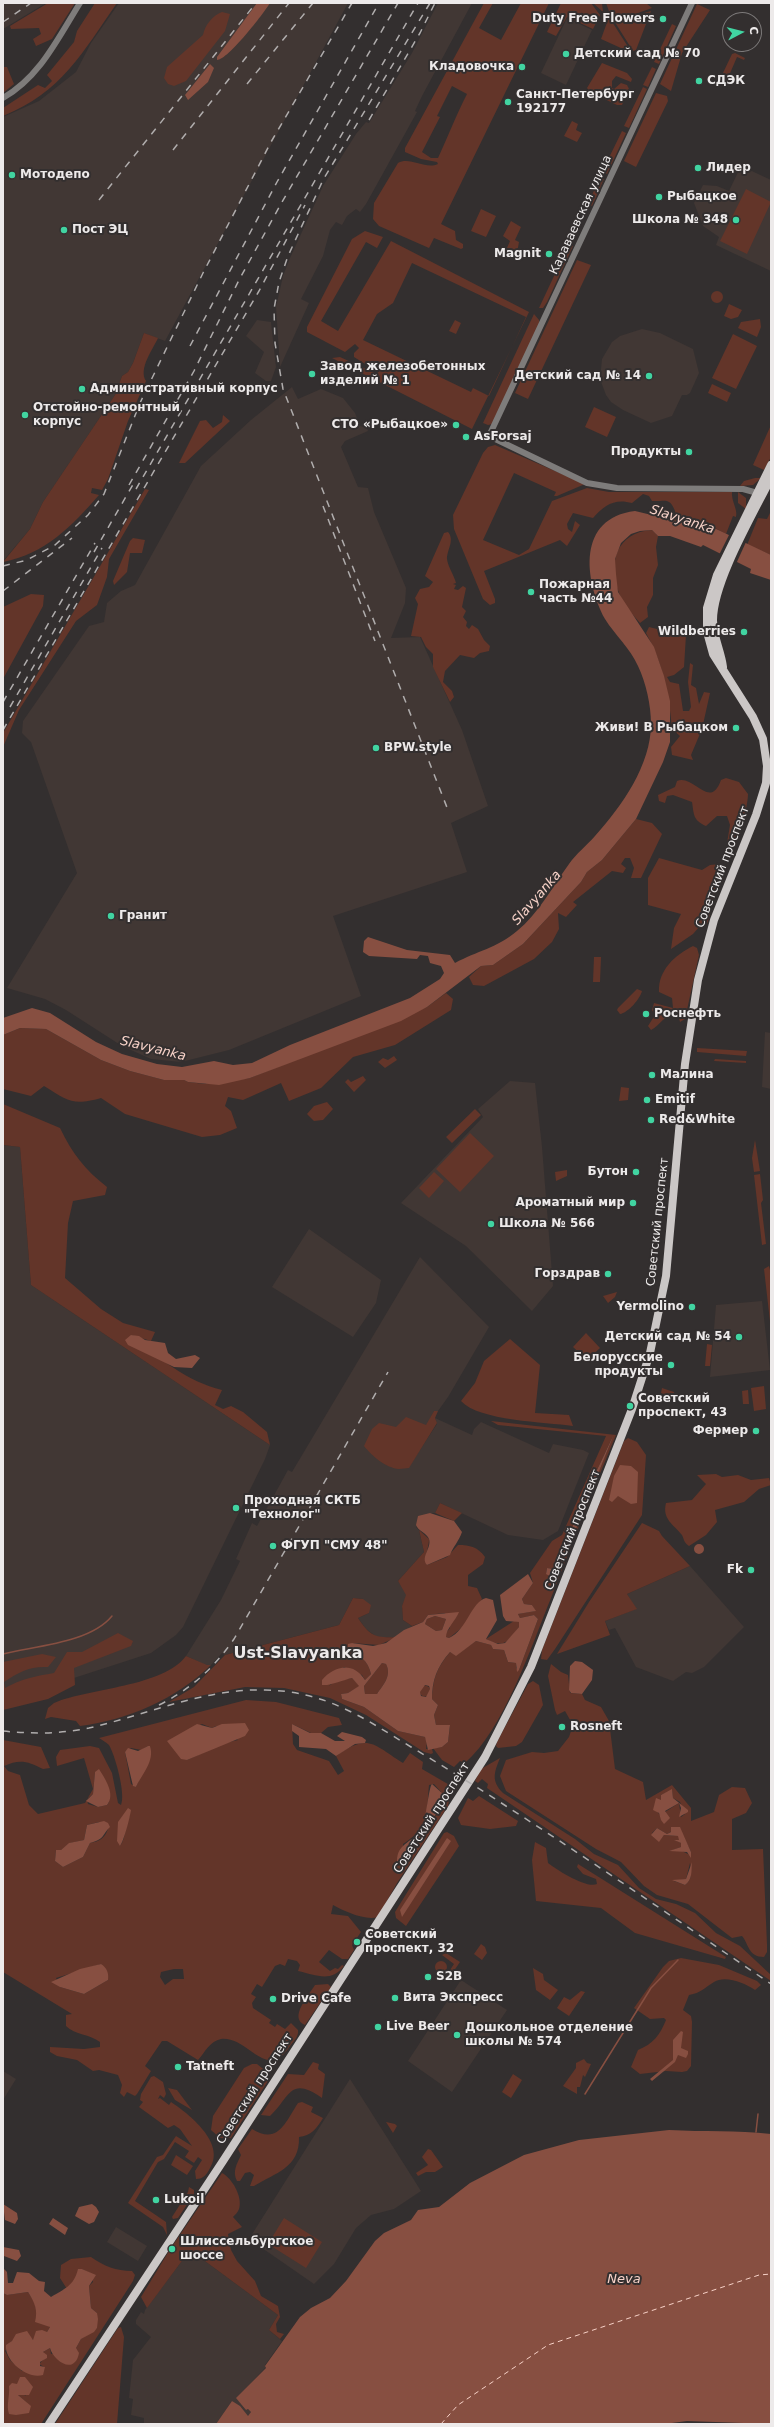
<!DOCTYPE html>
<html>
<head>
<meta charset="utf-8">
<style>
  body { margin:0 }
  #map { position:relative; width:774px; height:2427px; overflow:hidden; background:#332f2f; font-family:"DejaVu Sans",sans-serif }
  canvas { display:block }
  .frame { position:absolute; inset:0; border:4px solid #edeaea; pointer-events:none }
  .north { position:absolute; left:722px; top:12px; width:40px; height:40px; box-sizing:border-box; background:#332f2f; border:1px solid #7d7a7a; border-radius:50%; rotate:83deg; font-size:11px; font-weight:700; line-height:16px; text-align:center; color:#edeaea }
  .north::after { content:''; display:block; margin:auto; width:14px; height:18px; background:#41d4a1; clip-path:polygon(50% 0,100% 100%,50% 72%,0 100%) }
</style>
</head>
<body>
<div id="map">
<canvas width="774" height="2427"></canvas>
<div class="frame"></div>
<div class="north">С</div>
</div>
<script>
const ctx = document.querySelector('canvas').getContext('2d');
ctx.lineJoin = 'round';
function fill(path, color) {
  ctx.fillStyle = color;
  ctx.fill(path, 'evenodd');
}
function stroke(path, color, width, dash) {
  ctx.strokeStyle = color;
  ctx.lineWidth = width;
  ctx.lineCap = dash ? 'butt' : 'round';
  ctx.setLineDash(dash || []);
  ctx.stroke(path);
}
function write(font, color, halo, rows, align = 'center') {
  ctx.font = font + ' "DejaVu Sans",sans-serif';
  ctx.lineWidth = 4;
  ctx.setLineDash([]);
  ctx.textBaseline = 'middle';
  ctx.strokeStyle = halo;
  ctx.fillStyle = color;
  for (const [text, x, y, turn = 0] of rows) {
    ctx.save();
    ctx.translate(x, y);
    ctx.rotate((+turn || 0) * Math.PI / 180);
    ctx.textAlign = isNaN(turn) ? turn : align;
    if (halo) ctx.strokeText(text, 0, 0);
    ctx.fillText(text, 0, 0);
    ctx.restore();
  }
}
fill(new Path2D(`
  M3 3H46L3 29Z
  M119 3H348L165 341 144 333 133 363 128 372 122 376 115 395 43 502 30 529 3 561V117L39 101 76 72 91 43Z
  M438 3H472L422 96 415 111 417 112 366 204 360 212 356 209 347 216 342 225 336 222 330 230 323 256 301 299 309 303 280 367 276 307 283 276 290 258 323 186 356 134 366 122 369 123 412 53Z
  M567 18 592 30 566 85 541 73Z
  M741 166 771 180V271L716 245 719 237 703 226 694 203 703 185 717 186 729 191Z
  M257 320 271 322 276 367 271 381H266L255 373 264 352 246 336Z
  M642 329 660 333 693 349 699 373 690 393 687 395H682L672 416 651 423 623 410 611 402 606 395 600 379 602 359 612 342 620 336Z
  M292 387 298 399 321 389 343 398 355 413 360 426 367 428 368 431 345 441 341 447 358 487 368 488 374 512 406 588 405 603 391 638 420 637 462 730 488 806 451 823 467 872 333 916 361 996 229 1050 181 1062 151 1059 122 1046 66 1010 45 999 7 988 77 873 31 742 22 733 23 721 89 626 104 622 107 603 121 591 135 585 201 466 251 420Z
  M765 1032 771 1033V1089L762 1087Z
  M510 1081 535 1083 542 1147 553 1286 532 1311 466 1246 401 1203 483 1117 478 1109Z
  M3 1145 20 1147 31 1285 270 1445 265 1459 183 1627 176 1635 151 1653 3 1701Z
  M309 1229 381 1280 376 1303 353 1337 272 1287Z
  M420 1257 489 1327 448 1397 438 1411H434L408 1468 437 1424 435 1418 472 1435 474 1429 481 1422 549 1453 553 1444 583 1450 589 1453 558 1531 543 1540 508 1535 440 1503 435 1513H430L416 1527 419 1530 424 1552 398 1581 407 1595 402 1606 403 1620 412 1626 397 1637 378 1638 366 1629 358 1618 369 1613 363 1599 353 1598 339 1625 225 1655 222 1653 211 1665 207 1666 186 1656 221 1600 240 1561 236 1559 252 1523 257 1526 288 1470 292 1472Z
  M762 1301 770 1370 710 1377 716 1305Z
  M690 1566 744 1627 704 1667 692 1673 686 1672 673 1681 636 1667 615 1628 609 1630 605 1621 636 1609 627 1594Z
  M461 1980 507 2010 452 2092 408 2061Z
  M3 2071 16 2079 3 2100Z
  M350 2079 421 2191 394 2209 371 2215 356 2228 334 2264 314 2284 249 2239Z
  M116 2227 147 2246 138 2261 107 2242Z
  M190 2250 278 2315 269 2330 282 2341 265 2365 266 2367 237 2398 246 2410 248 2409 251 2412 248 2417 232 2401 216 2424H144V2418L131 2415 133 2399 129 2398 133 2360 151 2337 136 2324V2320L141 2312 144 2314 145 2310Z`), '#413734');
fill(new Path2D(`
  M48 3H75L52 39 36 46 33 39 41 34 39 28 11 29 10 26Z
  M95 3H117C82 53 62 92 3 116V108L38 85 45 88 52 81 47 75 74 42 77 31Z
  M484 3H493L479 28 501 40 521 3H549L441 224 455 231 456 240 463 244V248L461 249 434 238 429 248 379 226 373 219 374 203 398 163C410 156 425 170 438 164L437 162 421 159 405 152V148ZM452 86 467 94C456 115 448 137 438 158H431L422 152 440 117 437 116Z
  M561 3H591L600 15 593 29 567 17 556 36 547 32Z
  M593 3H602L603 12Z
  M606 3H646L652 8 624 18 610 14Z
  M697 4 710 10 682 53 671 91 660 84Z
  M651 11 636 50 633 51 611 16 623 19Z
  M222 12 230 14 225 31 186 81 174 86 168 84 164 78 167 67 203 35C205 25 213 15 222 12Z
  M609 17 632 53 601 39Z
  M672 24 676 26 659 64 654 62Z
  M735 53 745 58 744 60 737 57 728 78 722 75 732 54Z
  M602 63 627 73 632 79 631 82 616 76 612 81V88L614 89 621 83 627 85 629 89 622 105H617L590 92 587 88Z
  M3 67H7L14 84 3 93Z
  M652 67 656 69 648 87 643 85Z
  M643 87 647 89 629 128 624 126Z
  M656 93 667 96 668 101 636 167 624 161Z
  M572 121 578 124 576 130 582 133 577 142 564 136Z
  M622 131 626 133 607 174 602 172Z
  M600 177 604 179 592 206 588 204Z
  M746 189 771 202 747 254 720 241Z
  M481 209 496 216 486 237 471 231Z
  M511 221 521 227 515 240 519 242 517 253 507 248 510 241 503 236Z
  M365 231 383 237 377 248 366 242 321 321 338 331 391 241 529 312 472 429 332 358 340 357 377 374 378 372 354 357V353L359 348 355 344 345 352 307 332V327L352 239ZM412 263 526 317 489 396 473 388 471 392 363 340 377 314 393 303Z
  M569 244 573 246 547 302 543 308H539Z
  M577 260 591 265 528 399 515 393Z
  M711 297a6 6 0 1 1 12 0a6 6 0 1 1-12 0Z
  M729 304 742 310 738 317 731 319 724 316Z
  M534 314 539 320V325L493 424 488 425 483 423Z
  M760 319 761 327 757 337 738 328 741 322Z
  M455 320 461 323 456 334 449 331Z
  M144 333 158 338C153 349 138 369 146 381L128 421 108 479 102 490 92 488 91 493 99 495C72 526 45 554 3 562L30 529 43 502 115 395 122 376 128 372 133 363Z
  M733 334 757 346 736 389 712 378Z
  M712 384 731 393 727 402 708 393Z
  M594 407 616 417 607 437 585 427Z
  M223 415 230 421 185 463H179L200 421 206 420 213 428 222 422Z
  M771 425V457L764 470 753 465Z
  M495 445 585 484 557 496H554L556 492 514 473 483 540 519 555 529 549 552 501 587 488 609 492H732C731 501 738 509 736 517L733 516 726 534 713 527 710 529 673 520 676 514C670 496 666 502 652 501L649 496 643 494 632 503C615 498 604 505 593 518L573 513 567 524 568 529 572 532 575 521 580 525 567 546 560 540 484 571 495 599V603L490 605 483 599 454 529 453 515 483 453 488 447Z
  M755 478H761L753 485 740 486 744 481Z
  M145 489 149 490 109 559 107 577 97 605 76 621 19 710 3 747V733Z
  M738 492 746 498V509L738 503Z
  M771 511V555L747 545 758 518 767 519Z
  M652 530 658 536 656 547 658 565 653 578V595L647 607 648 617 640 623C632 614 623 604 619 593 607 563 617 532 652 530Z
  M448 532C455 540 447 550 447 559 448 567 454 575 456 583L453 584 456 585 454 589 458 590 463 586 466 588 462 607 466 611 463 617 467 622 466 626 469 629 472 625 478 629 484 640 490 646 489 651 480 653 474 658 460 655 445 671 443 682 452 691 454 697 450 702 433 667V654L426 647 421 637 411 636 418 604 415 598 420 589 429 587 433 582 425 576 444 533Z
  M133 538 145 540 142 553H130L127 572 114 585 113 581 130 541Z
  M31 594 44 595 43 606 3 679V607Z
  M649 627 661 630 676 627 686 635 684 667 674 675 667 677 670 682 679 684 683 711H689L691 707 688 682 690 663 693 665 691 685 696 688 699 704 704 692 710 693 702 729 691 755 693 760 672 755 671 747 680 736 672 729C669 695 663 663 646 633Z
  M726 778 739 782 748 794C748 805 740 839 731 846L727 843 730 825 727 816H717L706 826C693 820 694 815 692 802L673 795 667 796 665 803 659 801 658 795 675 787 677 781C694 774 710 811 721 780Z
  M636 819 652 823 662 834 641 878H631L634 868 630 858H625L621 864 626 868 623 873 612 871 573 902 577 905 566 917 558 913 559 929 552 942 534 959 484 986 473 985 469 977 481 966 493 965 523 944 581 882 587 872 602 860Z
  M659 858 702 870 710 865 720 864 726 870 722 883 718 885C713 899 712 910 707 924L700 926 693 934 671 949 674 928 681 914 648 905V878Z
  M693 946 697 948 699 955 685 1019 680 1022 678 1014C666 1012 661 1025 651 1030L648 1026 655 1015 652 1010 654 1003 673 1008 672 998 659 992C658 970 675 955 693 946Z
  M594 957H601L600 982H593Z
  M637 989 642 991C640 999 628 1013 620 1014L617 1010 618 1008Z
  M446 993 453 999 451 1010 395 1045 353 1057 321 1088 289 1101 281 1083 243 1100 228 1097 225 1106 231 1111 237 1128 220 1135 202 1137 125 1114 101 1098C73 1106 68 1101 44 1086L31 1096 3 1089V1035L20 1028 46 1029 101 1060 130 1071 164 1080H184L188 1082 205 1084 250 1078 427 1007Z
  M697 1048 747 1051 746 1056 697 1052Z
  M394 1056 397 1060 385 1068 378 1062 383 1058 388 1060Z
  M715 1059 746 1061V1063L714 1061Z
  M363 1076 366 1080 354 1092 345 1082 348 1079 351 1082Z
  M621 1087 629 1088 628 1100 619 1101Z
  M327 1102 333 1109 323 1120 314 1121 307 1114 314 1106Z
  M3 1104 60 1128C72 1153 85 1170 107 1187L105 1195 73 1201 68 1223 65 1278 101 1309 123 1323 155 1332 151 1341 131 1335C157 1357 188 1382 222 1390L215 1405 223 1409 231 1406 243 1412 267 1432 270 1445 31 1285 20 1147 3 1145Z
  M475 1109 481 1115 452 1143 446 1137Z
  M470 1133 494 1156 460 1192 436 1169Z
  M755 1140 760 1171 754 1172 752 1158Z
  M567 1170V1176L556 1181 555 1172Z
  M434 1172 444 1181 429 1198 419 1188Z
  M760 1174 763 1200 761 1203 766 1244 762 1245 754 1175Z
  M769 1266 771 1274V1330L764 1269Z
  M617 1292 615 1297 608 1303 603 1296Z
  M586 1333 600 1348 587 1360 573 1347Z
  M510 1339 540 1365 535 1413 569 1415 573 1426C545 1422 479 1421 461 1401L475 1383 484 1361Z
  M707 1344 712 1345 710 1366H705Z
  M764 1386 766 1409 754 1411 751 1388Z
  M662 1388 674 1392 675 1398 661 1393Z
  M748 1390 749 1404H743L742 1391Z
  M434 1411H438L435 1418 437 1423 409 1468C406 1468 402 1469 399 1469 386 1468 372 1456 364 1446L372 1429 379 1423 396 1427 406 1417 426 1425Z
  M491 1421 616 1435C593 1489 572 1544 551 1598 531 1647 504 1729 465 1763L460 1761 454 1767 442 1760 433 1748 442 1747 448 1742 450 1726 436 1725 434 1715 438 1705 432 1699C433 1678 437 1668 450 1652L456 1655 476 1641 491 1645 493 1649 504 1650 508 1662 516 1663V1668L519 1670 538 1619 534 1615 520 1618 518 1614 535 1611 532 1605 524 1604 522 1599 533 1583 530 1573 552 1541 562 1535 606 1436 498 1425ZM613 1436 558 1574 553 1578 546 1573 547 1568 553 1569 557 1564 588 1489Z
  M628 1438 637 1442 646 1455 642 1515 555 1649 547 1660 541 1659 542 1650 624 1441Z
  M716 1474 722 1477 738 1475 751 1480 769 1478 771 1485 759 1489 744 1502 715 1510 717 1522 706 1535 689 1546C684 1543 684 1539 682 1535 673 1524 662 1519 666 1503L692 1500 706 1484 697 1475Z
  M440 1503 462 1513 454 1521 435 1513Z
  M642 1523 659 1531 662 1536 690 1566 627 1594 637 1609 605 1621 610 1635 557 1654 589 1602Z
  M419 1530 429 1539C429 1548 424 1555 427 1565L447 1557 458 1545C470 1545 478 1547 485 1557L483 1564 468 1575V1586L477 1588 482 1599 464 1626 449 1638 446 1637V1633L450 1628 445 1613 428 1615 423 1622 412 1626 403 1620 402 1606 406 1595 398 1581 424 1552Z
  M353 1598 363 1599 371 1605 369 1613 358 1618C370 1636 375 1638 397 1637L379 1645 352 1643 348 1648C359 1655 368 1660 371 1674L365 1680 362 1675 344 1667 329 1686 335 1681 352 1678 360 1686 348 1693 341 1694 342 1699 364 1707 398 1731 425 1737 427 1741 426 1749H432L433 1753 431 1754 424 1752 366 1715 330 1698 284 1688 245 1687 169 1702 194 1687 225 1655 339 1625Z
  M435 1616 446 1619 442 1630 436 1631 425 1624 427 1619Z
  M514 1621 519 1622V1627C508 1641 505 1649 486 1639Z
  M118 1633 133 1641 131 1646 74 1668 75 1685 48 1699 3 1710V1662L42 1654 56 1657 48 1667C30 1666 19 1672 4 1682L5 1688C21 1679 36 1676 54 1673L67 1652H82Z
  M186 1656 207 1665H211C176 1699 128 1720 80 1726L76 1721 51 1717 45 1719 48 1708 54 1703C89 1688 163 1687 186 1656Z
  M382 1663 386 1664C392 1676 383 1685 377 1694H365L364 1686Z
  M551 1664 561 1672 568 1675 570 1693 582 1694 585 1700 601 1707 609 1721 615 1769 643 1782 646 1800 672 1785 691 1808V1821L714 1812 719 1795 732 1787 745 1788 752 1803 746 1813 732 1819V1850L763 1849 767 1945V1952L764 1957C748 1957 749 1944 742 1936L732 1938 688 1904 657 1895 644 1886 621 1862 596 1849 506 1791 500 1776 506 1760 532 1752 544 1753 558 1751 569 1737 573 1725 565 1711 557 1715 555 1710 548 1676ZM672 1790 673 1798 680 1802 685 1814 681 1817 679 1803 665 1812 666 1815 661 1817 654 1806 658 1800H661V1795ZM679 1827 691 1852 690 1855 682 1851H670L681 1847V1843L675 1840H679V1836L664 1835 659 1841 652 1833 657 1828 667 1834ZM690 1863C691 1872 693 1879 685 1885L674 1881 686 1879Z
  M533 1681 539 1685 543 1705 522 1742 516 1746 498 1748 496 1746 497 1742 528 1684Z
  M419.5 1691a5.5 5.5 0 1 1 11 0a5.5 5.5 0 1 1-11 0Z
  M246 1700 276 1702 339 1718 342 1725 328 1727 321 1733H311L292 1724 293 1744 297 1750 329 1761 338 1775 344 1771 336 1756C369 1732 374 1745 403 1763L410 1753 423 1762 422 1769 453 1787 454 1790 450 1794 448 1806 397 1883 378 1917C365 1921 344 1911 333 1905L331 1914 348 1916 361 1932 352 1945 354 1950 348 1959H342L329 1950 319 1962 330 1971 335 1968 338 1969 342 1965 344 1966C331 1983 316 1975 298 1971L300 1965 297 1961 288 1959 285 1966 280 1964 275 1966 262 1987 257 1984 251 1994 256 1997 252 2003 253 2008 271 2020 269 2023 275 2027 277 2024 285 2029 291 2023 298 2030C299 2036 294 2041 290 2046 266 2083 249 2036 221 2039 210 2041 205 2052 198 2060L167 2041H162L145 2066 151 2071 137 2094 135 2096 127 2092 124 2097 120 2093 122 2085 118 2075 99 2070 93 2071 77 2060 57 2056 50 2052V2047L84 2049 100 2047V2042C90 2034 75 2035 66 2026V2015L72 2014 3 1972V1740L41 1747 50 1768 43 1769C28 1761 19 1759 4 1766L8 1771 20 1775 29 1805 38 1814 85 1803 93 1789 84 1758 57 1766 56 1757 60 1750 90 1746 99 1748 112 1773 118 1803 121 1805C126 1794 115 1755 109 1745 106 1742 102 1740 99 1738ZM202 1724 212 1728 216 1726 238 1740 225 1743 187 1760 168 1741ZM148 1746H150C152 1762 142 1772 136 1787L131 1784 125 1752 131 1748 141 1750ZM95 1772 109 1802 107 1805 98 1807 88 1804 87 1799 93 1794ZM434 1784 441 1792 444 1805 438 1814 428 1823 424 1836 414 1847 405 1864 403 1844C431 1826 426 1815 429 1785ZM128 1811 130 1815C124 1825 127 1837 120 1846L122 1817ZM99 1822 108 1829C104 1839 100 1841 90 1843L83 1857 63 1867 55 1861 56 1850H61L70 1843 84 1840 87 1825ZM101 1964 108 1980 84 1994 60 1987 56 1978ZM174 1969H183L184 1979H173L165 1985 160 1977 161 1972Z
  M500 1758C494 1773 491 1781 503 1793L575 1839 594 1854 618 1865 639 1888 656 1899 676 1904 695 1913 716 1933 740 1946 771 1975V1981L487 1788 488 1784 482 1779 478 1783 475 1781 481 1769Z
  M479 1796 518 1821 516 1826 490 1829 461 1825 458 1818 468 1798 473 1801Z
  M447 1832 454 1836 459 1846 406 1926 396 1918 395 1912 444 1833Z
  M535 1842 546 1848 548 1863C557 1870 587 1889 597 1884L596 1879 583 1874 577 1867 578 1864 726 1957 725 1959 635 1933 601 1908 536 1901 532 1860Z
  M481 1944 485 1947 487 1953 482 1960 474 1954Z
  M446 1953 460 1962 449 1978 446 1976 454 1964 442 1955Z
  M681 1958 719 1965 757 1981 761 1985 755 1990C745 1983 725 1975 714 1982 704 1988 701 1993 689 1995L683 2010 691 2016 692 2022 691 2066 687 2071 682 2072 666 2071 640 2074 631 2067 638 2050C653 2044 660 2035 666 2020L664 2018 650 2019 634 2008 663 1967 669 1961Z
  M435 1967a6 6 0 1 1 12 0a6 6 0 1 1-12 0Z
  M533 1968 543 1974 544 1980 558 1990 550 2000 536 1990Z
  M328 1984 331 1987 305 2025C288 2018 309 1995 315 1985Z
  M581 1991 585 1992 569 2016 557 2008 564 1997 570 2000Z
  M584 2059 587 2063 591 2064 585 2077 583 2075 580 2087H577V2094L563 2086 576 2068V2063Z
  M313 2062 319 2064 318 2069 325 2074 322 2098C289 2075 290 2098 270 2116L261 2115 288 2074 304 2075Z
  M252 2064H257L267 2072 268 2081 231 2138H220L211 2130 213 2116 244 2068Z
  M513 2074 522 2080 511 2098 502 2092Z
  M154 2076 163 2082 166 2094 164 2098 160 2095 158 2099 160 2098 169 2105 171 2102C189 2114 226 2143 210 2168 207 2174 204 2179 196 2179L195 2171 202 2160 198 2157 194 2163 185 2157 189 2151 175 2142 164 2159 158 2162 135 2201 166 2222 167 2235 163 2227 128 2203 157 2157 163 2155 176 2136 192 2146 180 2129 174 2125 168 2128 139 2107 143 2102 140 2100 141 2094 151 2077Z
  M168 2088 177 2090 192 2110 175 2100Z
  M302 2102 313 2107 311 2112 323 2118C317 2128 311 2136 299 2137 300 2168 275 2173 254 2186H250L254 2175 250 2172 245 2173 240 2181H237C232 2171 237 2164 241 2155L238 2149 252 2129C278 2145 285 2123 298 2103Z
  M386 2122 395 2124 397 2126 393 2133Z
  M428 2149 431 2150 443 2167 435 2172H426L418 2176 416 2173 428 2165 422 2157Z
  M176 2155 193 2166 187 2175 171 2165Z
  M222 2173C232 2178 243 2197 239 2209 238 2212 235 2215 233 2217L242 2227 228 2234 231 2250 237 2261 255 2281 261 2296 278 2306 280 2317 276 2324 277 2332 284 2334 280 2339 269 2330 278 2315 190 2250 147 2308 141 2297 169 2251H172L175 2248 173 2245Z
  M189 2187 194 2190V2194L178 2218 173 2219 172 2217 188 2192Z
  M284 2218 322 2242 306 2268 268 2244Z
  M91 2257C104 2266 116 2271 132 2271L135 2275 133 2281 41 2424H4L3 2293 7 2295 28 2292 35 2303 37 2312 50 2327 47 2332 33 2340 30 2337 12 2341 5 2351 10 2360 22 2371H43L44 2367 39 2364 45 2358 43 2352 50 2348 51 2354 76 2348 81 2339 97 2328V2313L91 2308 89 2286 93 2282 90 2273 82 2269H79L76 2278 67 2289 60 2278 61 2265 71 2259ZM17 2384 26 2396 21 2393 18 2395 27 2403H8Z
  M121 2327 124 2337 117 2424H55L118 2328Z`), '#633529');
fill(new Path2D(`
  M257 3H270C264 13 228 60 217 60V57Z
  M210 64 214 68 208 82 188 100 185 95Z
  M635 511 710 529 712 527 771 555V580L750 573 751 569 703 545 701 547 670 536H658L652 530 640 531 631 534 621 543 615 559 616 574 618 592 654 647 664 676 670 701V742L663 762 636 819 602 860 587 872 581 882 523 944 493 965 481 966 427 1007 401 1021 250 1078 219 1085 188 1082 184 1080H164L130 1071 101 1060 46 1029 20 1028 3 1035V1018L32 1008 50 1013 96 1042 122 1054 157 1064 182 1067 214 1061 233 1065 252 1063 290 1045 410 998 440 979 444 973 441 966 430 963 428 956 420 955 417 959 369 956 363 952 364 941 368 937 407 950 450 955 455 963C477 951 497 948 517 931 538 914 553 886 569 864 576 854 587 845 595 836 622 806 651 765 651 724 651 705 646 683 638 666 630 648 615 635 605 619 584 579 577 518 635 511Z
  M131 1335 139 1336 145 1340 165 1343 168 1353 176 1359 195 1355 200 1358 192 1368 174 1367 128 1345 125 1340Z
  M614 1434 558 1574 553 1578 546 1574 547 1568 553 1569 557 1564 588 1489Z
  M620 1465 631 1466 638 1472 637 1503 631 1504 618 1496 612 1502 609 1500 614 1476Z
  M430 1513 454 1521 462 1532C459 1541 453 1547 450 1555L427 1565C420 1557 432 1548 429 1539 427 1533 418 1531 416 1525L418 1516Z
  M694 1549a5 5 0 1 1 10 0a5 5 0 1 1-10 0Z
  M528 1574 533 1583 522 1599 524 1604 532 1605 536 1611 518 1614 520 1618 534 1615 538 1619 519 1670 517 1672 516 1663 508 1662 504 1650 493 1649 491 1645 476 1641 456 1656 450 1652C437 1667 432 1680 432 1699L438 1705 434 1715 436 1725H450L448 1742 442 1747 428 1750 425 1737 398 1731 364 1707 342 1699 341 1694 348 1693 359 1686 352 1678C343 1680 330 1686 322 1685V1680C334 1666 353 1661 365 1680L371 1674C368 1660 359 1655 348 1648V1644L352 1643 373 1646 386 1643 404 1630 423 1622 428 1615 459 1612C456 1620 446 1629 446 1637L449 1638C467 1630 471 1602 486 1598L493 1600 497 1620 486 1639 498 1644 505 1643 519 1627V1622L506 1621 503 1616 500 1595ZM435 1616 446 1619 442 1630 436 1631 425 1624 427 1619ZM382 1663 386 1664C392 1676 383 1685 377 1694H365L364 1686ZM425 1685 429 1686 430 1689 426 1697 421 1696 420 1692Z
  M575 1661 582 1662 593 1670 592 1680 582 1694 571 1693 569 1690 570 1666Z
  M245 1723 249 1730 245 1736 187 1760 181 1759 167 1741 197 1724 212 1728 222 1724Z
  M292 1724 310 1733H321L335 1741H345L337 1736 342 1732 362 1737 366 1740 365 1743 355 1744 336 1756 326 1749 299 1747V1736L292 1731Z
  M148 1746H150C155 1761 142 1774 136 1787L133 1786 125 1752 128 1748 138 1751Z
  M99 1769C105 1779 116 1794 107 1805L98 1807 86 1801 93 1794 95 1772Z
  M432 1784 443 1794V1808L427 1823 424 1836 414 1847 405 1864 401 1867 397 1861C397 1842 415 1842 422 1828 426 1819 429 1786 432 1784Z
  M672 1789 673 1798 688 1810V1812L679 1817 681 1808 679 1803 665 1811 670 1818 664 1824 661 1820 659 1813 653 1810 656 1798 661 1800V1795Z
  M128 1808 131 1810C130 1817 124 1841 120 1846L117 1841 118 1822Z
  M104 1821 108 1823 110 1827C101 1836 105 1839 90 1843L83 1857 63 1867 55 1861 56 1850H61L69 1843 84 1840 87 1825Z
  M671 1827H680L691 1852V1858L687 1852 669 1851 681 1847V1843L674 1840H679L678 1836 664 1835 659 1842 651 1835 657 1828 667 1834 671 1832Z
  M447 1838 451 1841 402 1917 400 1910Z
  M692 1862C691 1871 693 1879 685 1885L672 1880 686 1879Z
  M101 1964C107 1968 109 1973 108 1980L84 1994 60 1987 51 1982 80 1969Z
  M681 2031 683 2032 681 2048 688 2051V2054L686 2058 678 2055 675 2062 652 2081 650 2079 673 2060V2040Z
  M669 2130C704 2132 736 2130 771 2134V2424L687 2421 664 2424H216L232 2401 240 2406 248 2416 251 2412 248 2409 246 2410 236 2398 266 2368 265 2366 300 2317 311 2308 330 2298 346 2281 375 2241 384 2233 411 2220 418 2210 439 2207 470 2183 524 2155 579 2140Z
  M3 2204 17 2213 18 2219 15 2224 5 2220Z
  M92 2204 96 2207 99 2212 94 2222 89 2224 75 2216 79 2207Z
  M53 2218 68 2228 65 2235 49 2224Z
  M3 2247 19 2250 21 2256 17 2261 4 2256 3 2258Z
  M3 2268 7 2272 8 2283H13L17 2272 29 2273 39 2281 45 2282 44 2291 51 2297C64 2289 74 2286 78 2269H82L96 2275 89 2286 91 2308 97 2313 98 2319 97 2328 94 2332 81 2339 76 2348 79 2353C75 2375 54 2362 50 2348L43 2352 47 2355V2358L40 2362V2366L45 2367 43 2375C27 2380 4 2360 6 2345L12 2341 16 2334 27 2331 33 2340 36 2331 42 2330 47 2332 50 2327 35 2322C38 2310 35 2303 28 2292L7 2295 3 2293Z
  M20 2377H25L33 2387 29 2395H18L31 2406 29 2413 16 2415 9 2414C6 2405 10 2396 9 2386L12 2383 17 2384Z`), '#874f41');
fill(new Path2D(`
  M730 533 746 542 736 564 719 555Z`), '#332f2f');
stroke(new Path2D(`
  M3 1654C35 1646 90 1643 112 1616
  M585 2094 651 1988 678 1960
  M756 2132 758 2114`), '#874f41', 1.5);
stroke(new Path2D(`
  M441 2424 458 2405 548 2345 759 2275 771 2274`), '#f7d2c8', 1, [5, 4]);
stroke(new Path2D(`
  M692 3 489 436 587 483 617 488 743 489 761 494
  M3 98C40 77 58 38 80 3`), '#7e7c7b', 6);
stroke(new Path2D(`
  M723 667C721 651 713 637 713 620 713 582 753 514 771 478
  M49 2424 223 2161 485 1757 531 1667 632 1409 650 1353 666 1276 685 1064 698 980 714 920 756 815 766 783 767 766 763 739 753 717 713 654 707 632V608L717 575 771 465`), '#cbc7c6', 8);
stroke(new Path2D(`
  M430 3 323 180 288 256 279 282 274 309 275 343 283 389 448 810
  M3 22 31 3
  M247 84 313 3
  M369 120 420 33 435 3
  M173 150 289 3
  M99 200 256 3
  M190 346 277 182 379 3
  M129 485 194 371 239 280 282 202 398 3
  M136 489 418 3
  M323 506 375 641
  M94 552 135 481
  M3 566 27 560 55 545 88 515 104 494 140 403 203 273 271 142 352 3
  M3 591 72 538
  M3 702 95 543
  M10 707 102 548
  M3 730 259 291 305 205
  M159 1705C191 1689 214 1668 234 1639L388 1372
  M3 1731C31 1734 61 1734 89 1728 146 1715 205 1688 265 1690 325 1691 362 1717 411 1747 443 1766 475 1786 506 1806 596 1864 683 1924 771 1984`), '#b0adad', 1.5, [7, 7]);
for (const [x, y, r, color] of [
  [663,19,4,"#41d4a1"],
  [566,54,4,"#41d4a1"],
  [522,67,4,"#41d4a1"],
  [699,81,4,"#41d4a1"],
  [508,102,4,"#41d4a1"],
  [698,168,4,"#41d4a1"],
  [12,175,4,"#41d4a1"],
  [659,197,4,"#41d4a1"],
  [736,220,4,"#41d4a1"],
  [64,230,4,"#41d4a1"],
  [549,254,4,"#41d4a1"],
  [312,374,4,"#41d4a1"],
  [649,376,4,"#41d4a1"],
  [82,389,4,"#41d4a1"],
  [25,415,4,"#41d4a1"],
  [456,425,4,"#41d4a1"],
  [466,437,4,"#41d4a1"],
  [689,452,4,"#41d4a1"],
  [531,592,4,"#41d4a1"],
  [744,632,4,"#41d4a1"],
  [736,728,4,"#41d4a1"],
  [376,748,4,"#41d4a1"],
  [111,916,4,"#41d4a1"],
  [646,1014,4,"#41d4a1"],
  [652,1075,4,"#41d4a1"],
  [647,1100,4,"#41d4a1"],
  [651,1120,4,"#41d4a1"],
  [636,1172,4,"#41d4a1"],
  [633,1203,4,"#41d4a1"],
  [491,1224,4,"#41d4a1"],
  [608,1274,4,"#41d4a1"],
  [692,1307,4,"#41d4a1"],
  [739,1337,4,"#41d4a1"],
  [671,1365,4,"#41d4a1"],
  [630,1406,4,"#41d4a1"],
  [756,1431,4,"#41d4a1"],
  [236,1508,4,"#41d4a1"],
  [273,1546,4,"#41d4a1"],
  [751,1570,4,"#41d4a1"],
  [562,1727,4,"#41d4a1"],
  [357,1942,4,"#41d4a1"],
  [428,1977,4,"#41d4a1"],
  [395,1998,4,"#41d4a1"],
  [273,1999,4,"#41d4a1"],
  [378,2027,4,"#41d4a1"],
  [457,2035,4,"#41d4a1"],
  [178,2067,4,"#41d4a1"],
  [156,2200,4,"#41d4a1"],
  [172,2249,4,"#41d4a1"]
]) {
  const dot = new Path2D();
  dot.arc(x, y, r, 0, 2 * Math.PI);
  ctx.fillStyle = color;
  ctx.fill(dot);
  stroke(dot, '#332f2f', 1.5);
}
write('bold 12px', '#edeaea', '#332f2f', [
  ["Duty Free Flowers",655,19,"right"],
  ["Детский сад № 70",574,54],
  ["Кладовочка",514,67,"right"],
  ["СДЭК",707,81],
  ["Санкт-Петербург",516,95],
  ["192177",516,109],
  ["Лидер",706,168],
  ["Мотодепо",20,175],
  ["Рыбацкое",667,197],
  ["Школа № 348",728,220,"right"],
  ["Пост ЭЦ",72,230],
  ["Magnit",541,254,"right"],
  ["Завод железобетонных",320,367],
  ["изделий № 1",320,381],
  ["Детский сад № 14",641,376,"right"],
  ["Административный корпус",90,389],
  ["Отстойно-ремонтный",33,408],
  ["корпус",33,422],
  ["СТО «Рыбацкое»",448,425,"right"],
  ["AsForsaj",474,437],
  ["Продукты",681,452,"right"],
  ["Пожарная",539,585],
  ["часть №44",539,599],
  ["Wildberries",736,632,"right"],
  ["Живи! В Рыбацком",728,728,"right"],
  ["BPW.style",384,748],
  ["Гранит",119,916],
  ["Роснефть",654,1014],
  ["Малина",660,1075],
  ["Emitif",655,1100],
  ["Red&White",659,1120],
  ["Бутон",628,1172,"right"],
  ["Ароматный мир",625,1203,"right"],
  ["Школа № 566",499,1224],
  ["Горздрав",600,1274,"right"],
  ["Yermolino",684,1307,"right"],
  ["Детский сад № 54",731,1337,"right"],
  ["Белорусские",663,1358,"right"],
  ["продукты",663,1372,"right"],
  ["Советский",638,1399],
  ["проспект, 43",638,1413],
  ["Фермер",748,1431,"right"],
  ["Проходная СКТБ",244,1501],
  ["\"Технолог\"",244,1515],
  ["ФГУП \"СМУ 48\"",281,1546],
  ["Fk",743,1570,"right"],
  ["Rosneft",570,1727],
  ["Советский",365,1935],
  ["проспект, 32",365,1949],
  ["S2B",436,1977],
  ["Вита Экспресс",403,1998],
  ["Drive Cafe",281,1999],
  ["Live Beer",386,2027],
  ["Дошкольное отделение",465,2028],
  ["школы № 574",465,2042],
  ["Tatneft",186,2067],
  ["Lukoil",164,2200],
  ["Шлиссельбургское",180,2242],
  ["шоссе",180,2256]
], 'left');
write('12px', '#edeaea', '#332f2f', [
  ["Караваевская улица",581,215,-65],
  ["Советский проспект",723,867,-69],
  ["Советский проспект",658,1222,-84],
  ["Советский проспект",573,1530,-68],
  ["Советский проспект",432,1818,-57],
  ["Советский проспект",255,2089,-57]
]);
write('italic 13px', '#f7d2c8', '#332f2f', [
  ["Slavyanka",682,520,18],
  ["Slavyanka",537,898,-49],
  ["Slavyanka",153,1049,14],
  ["Neva",624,2280]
]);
write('bold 16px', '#edeaea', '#332f2f', [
  ["Ust-Slavyanka",298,1654]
]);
</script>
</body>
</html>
